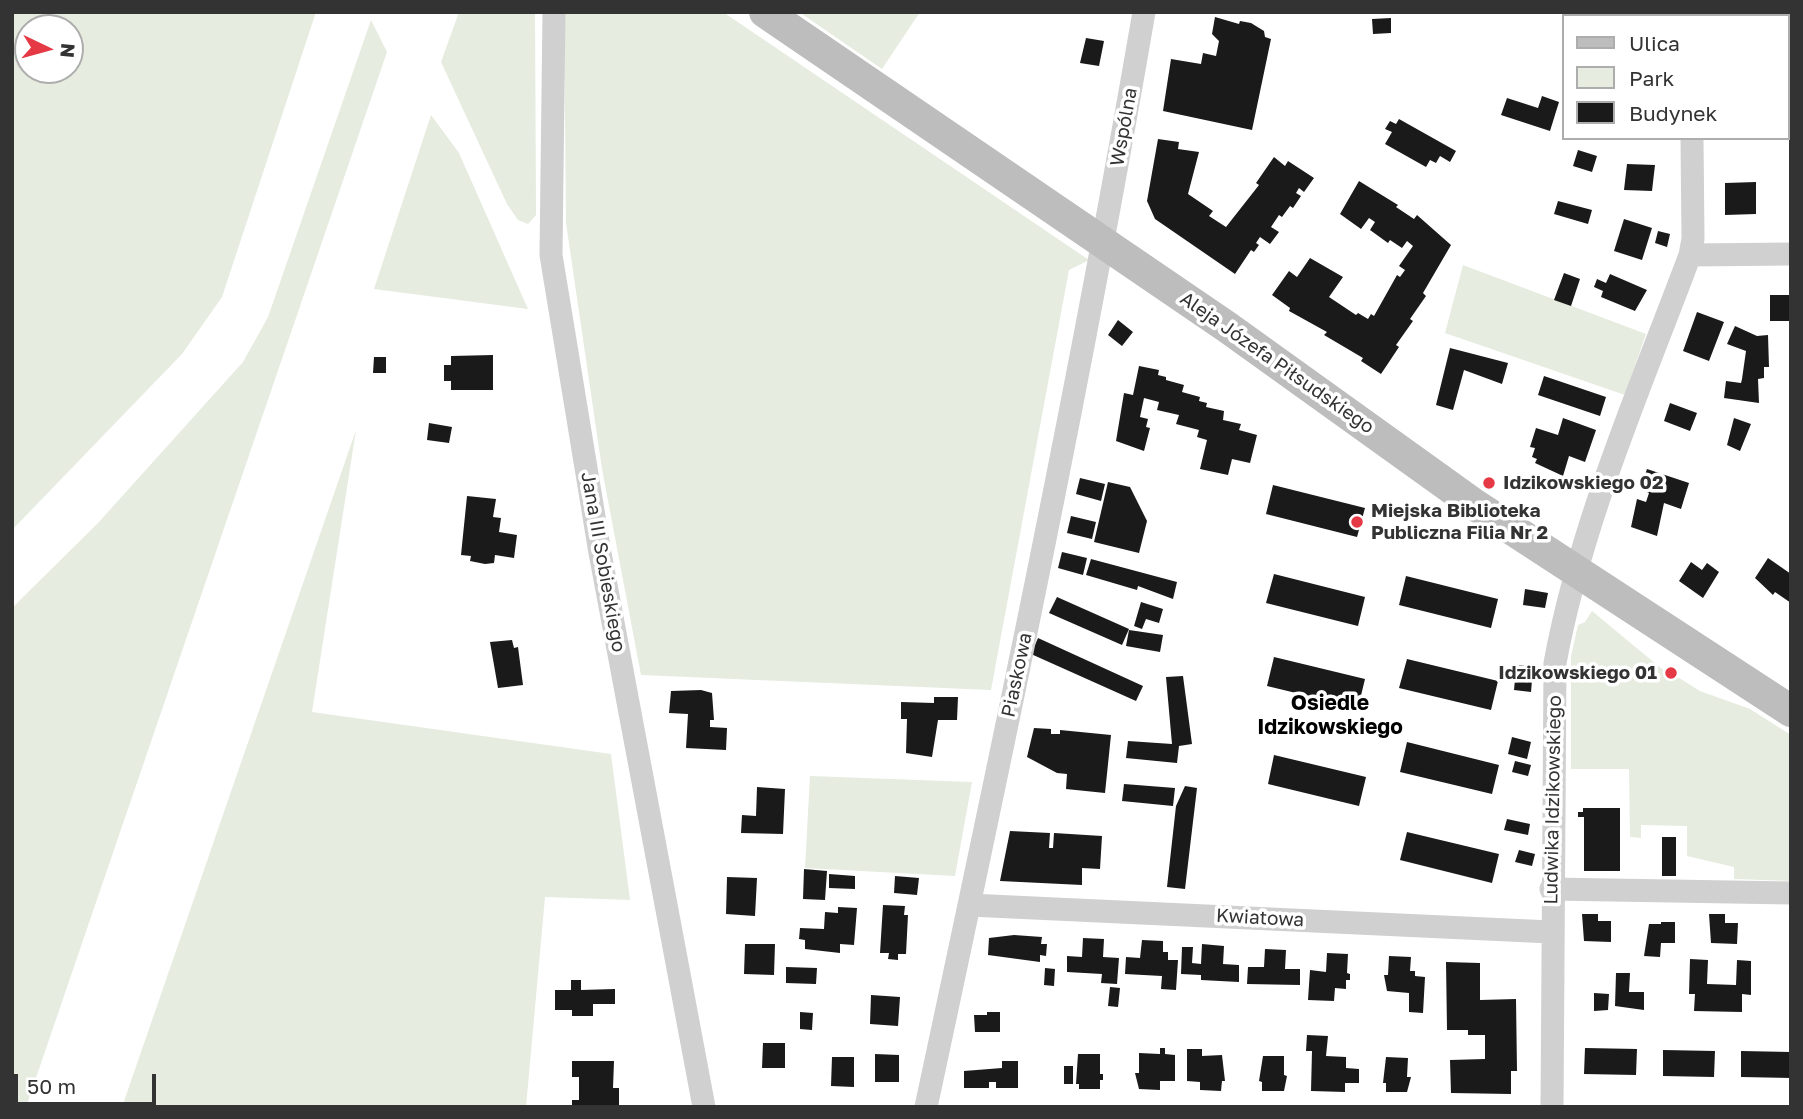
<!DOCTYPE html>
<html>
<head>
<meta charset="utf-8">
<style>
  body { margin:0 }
  #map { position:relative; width:1803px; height:1119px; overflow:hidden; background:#fff; font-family:"Golos Text",sans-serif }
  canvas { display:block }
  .frame { position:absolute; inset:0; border:14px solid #333; pointer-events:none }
  .legend { position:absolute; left:1562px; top:14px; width:228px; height:126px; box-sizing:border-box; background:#fff; border:2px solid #adadad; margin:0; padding:9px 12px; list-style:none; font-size:21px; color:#333 }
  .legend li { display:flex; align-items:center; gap:14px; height:35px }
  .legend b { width:35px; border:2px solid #adadad }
  .north { position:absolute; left:14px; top:14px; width:70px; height:70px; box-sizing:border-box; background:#fff; border:2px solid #adadad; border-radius:50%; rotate:95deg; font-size:19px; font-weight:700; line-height:28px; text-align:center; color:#333 }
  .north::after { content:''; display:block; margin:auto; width:24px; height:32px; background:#e63946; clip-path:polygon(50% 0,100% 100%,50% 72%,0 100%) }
  .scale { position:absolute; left:14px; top:1074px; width:142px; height:32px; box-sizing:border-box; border:4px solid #333; border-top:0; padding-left:9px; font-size:21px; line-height:24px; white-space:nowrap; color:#333; -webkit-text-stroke:5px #fff; paint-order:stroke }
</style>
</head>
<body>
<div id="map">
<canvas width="1803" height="1119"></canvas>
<div class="frame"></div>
<ul class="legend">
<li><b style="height:9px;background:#bdbdbd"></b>Ulica</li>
<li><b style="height:19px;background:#e6ecdf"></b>Park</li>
<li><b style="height:19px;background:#1a1a1a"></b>Budynek</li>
</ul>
<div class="north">N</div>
<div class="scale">50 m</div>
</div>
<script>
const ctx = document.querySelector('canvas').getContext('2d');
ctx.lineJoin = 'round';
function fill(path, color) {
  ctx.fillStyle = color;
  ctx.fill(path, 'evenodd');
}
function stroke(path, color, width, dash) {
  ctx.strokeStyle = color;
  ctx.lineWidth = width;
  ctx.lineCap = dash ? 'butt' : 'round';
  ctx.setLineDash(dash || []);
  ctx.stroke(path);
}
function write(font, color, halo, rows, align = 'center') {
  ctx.font = font + ' "Golos Text",sans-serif';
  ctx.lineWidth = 7;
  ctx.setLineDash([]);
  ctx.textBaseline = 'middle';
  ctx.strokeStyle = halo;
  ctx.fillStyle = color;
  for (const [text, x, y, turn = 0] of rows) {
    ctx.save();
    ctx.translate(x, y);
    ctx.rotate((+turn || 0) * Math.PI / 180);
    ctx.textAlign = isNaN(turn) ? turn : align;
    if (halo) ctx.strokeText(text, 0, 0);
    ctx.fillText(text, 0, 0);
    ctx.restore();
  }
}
fill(new Path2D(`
  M12 12H316L222 297 182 354 12 530ZM28 28H70V70H28Z
  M459 12H535L536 215 528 224 518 220 507 204 441 62Z
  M564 12H723L1089 260 1069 270 991 690 641 675 602 469 566 223Z
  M799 12H920L882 69Z
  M371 20 387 52 26 1107H12V608L98 523 243 362 268 317Z
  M431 115 459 153 528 309 374 289Z
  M1463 265 1646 334 1625 395 1445 333Z
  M356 430 312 712 611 754 630 900 545 897 526 1107H122Z
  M1592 611 1674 679 1676 676 1700 691 1750 709 1791 735V881L1734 879V867L1687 856V826L1641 825V838L1630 837 1629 769H1571V656L1578 625 1585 622Z
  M810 776 972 782 955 876 805 868Z`), '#e6ecdf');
fill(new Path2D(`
  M1215 17 1239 24 1240 21 1251 23 1264 31 1265 37 1271 39 1252 130 1163 111 1171 59 1201 64 1203 53 1216 56 1219 41 1212 34Z
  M1391 18V33L1373 34 1372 19Z
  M1086 38 1104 41 1099 66 1080 63Z
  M1542 96 1559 102 1550 131 1501 115 1507 98 1538 108Z
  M1399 119 1456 151 1450 162 1440 156 1436 163 1430 160 1426 167 1385 144 1392 132 1385 129 1390 121 1396 124Z
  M1158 139 1179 142 1178 149 1199 152 1188 194 1213 211 1209 216 1226 227 1259 185 1256 183 1274 157 1285 166 1288 161 1314 178 1304 192 1299 188 1296 193 1301 196 1293 208 1290 206 1282 217 1279 215 1271 227 1279 232 1270 244 1260 237 1256 243 1259 245 1254 252 1251 250 1235 274 1155 219 1147 201Z
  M1578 150 1597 156 1592 172 1573 166Z
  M1627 164 1655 165 1652 191 1624 190Z
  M1359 181 1398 205 1396 207 1414 219 1417 215 1451 245 1423 293 1426 296 1410 319 1413 321 1396 345 1399 347 1381 374 1361 361 1363 358 1324 335 1327 332 1289 311 1290 308 1272 295 1289 271 1297 277 1310 258 1343 277 1329 297 1356 315 1358 313 1368 319 1371 314 1374 316 1397 275 1400 277 1405 270 1399 266 1413 246 1407 241 1402 248 1390 240 1388 243 1370 230 1375 222 1369 218 1361 229 1340 214Z
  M1756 182V214L1725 215V183Z
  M1558 201 1592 210 1588 224 1554 214Z
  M1624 219 1652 228 1642 260 1614 251Z
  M1658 231 1670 234 1667 247 1655 243Z
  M1564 273 1580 279 1571 306 1554 300Z
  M1610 274 1647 290 1635 311 1601 297 1603 291 1594 287 1597 279 1606 283Z
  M1770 295H1791V321H1770Z
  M1697 312 1724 322 1709 361 1683 351Z
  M1118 320 1133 332 1122 346 1108 335Z
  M1735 326 1757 336 1768 335 1769 367H1764V378L1758 379 1759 403 1724 398 1726 381 1741 383 1742 379 1746 351 1727 344Z
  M1450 348 1508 363 1502 384 1464 370 1453 410 1436 405Z
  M493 355V390H451V381H444V365H451V356Z
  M374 357H386V373H373Z
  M1139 366 1159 370 1158 375 1166 377V380L1184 385 1182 392 1200 397 1199 401 1207 403 1206 407 1224 411 1223 420 1241 424 1239 430 1257 435 1250 463 1232 459 1228 475 1200 469 1207 440 1197 437 1199 430 1176 424 1179 415 1157 410 1159 402 1144 398 1140 417 1148 419 1146 427 1150 428 1144 451 1116 441 1124 393 1133 395Z
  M1544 376 1606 397 1600 416 1538 395Z
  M1670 403 1697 413 1690 431 1664 421Z
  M1563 418 1596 430 1585 462 1569 456 1563 476 1535 463 1537 459 1532 457 1535 448 1530 447 1536 428 1558 435Z
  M1734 418 1751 424 1740 451 1727 445Z
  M429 423 452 427 449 443 427 440Z
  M1647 469 1689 483 1681 509 1664 503 1657 536 1631 527 1637 499 1646 502 1649 493 1640 489Z
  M1080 478 1105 484 1101 501 1076 494Z
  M1108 482 1130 487 1147 521 1139 553 1094 542Z
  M1273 485 1365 508 1357 537 1266 514Z
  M467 496 496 499 493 517 501 518 499 532 517 535 514 558 495 555 494 563 485 564 470 561 471 556 461 555Z
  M1071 516 1096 522 1092 539 1067 533Z
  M1062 552 1087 558 1083 575 1058 568Z
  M1768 558 1791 574V603L1775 592 1773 595 1755 578Z
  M1091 559 1177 582 1173 599 1138 586 1137 590 1086 575Z
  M1691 562 1702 570 1707 563 1719 572 1703 598 1679 581Z
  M1274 574 1365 597 1358 626 1266 603Z
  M1406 576 1498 599 1491 628 1399 605Z
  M1525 589 1548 593 1545 608 1523 605Z
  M1057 597 1129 629 1122 645 1049 613Z
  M1141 602 1163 609 1159 623 1146 619 1142 629 1134 626Z
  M1129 630 1163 635 1160 652 1126 646Z
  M1038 638 1143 686 1136 701 1031 654Z
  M512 640 514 648 518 647 523 685 498 688 490 642Z
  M1274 657 1365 679 1358 708 1267 686Z
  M1407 659 1498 681 1491 710 1399 688Z
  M1517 665 1533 666 1532 677 1516 676Z
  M1183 676 1192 744 1179 746 1177 763 1126 758 1128 741 1172 744 1166 677Z
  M1515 679 1532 680 1531 692 1514 690Z
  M701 690 712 693 714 720H710V727L727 728 726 750 686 748 688 714 669 713 671 691Z
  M934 697H958L957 720H938L932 757 906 753 907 719H901V702L934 703Z
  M1034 728 1051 729V734H1060V730L1111 735 1105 793 1066 789 1067 774 1057 773 1027 757Z
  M1512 737 1531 742 1527 759 1508 754Z
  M1407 742 1499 765 1492 794 1400 772Z
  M1274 755 1366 777 1359 806 1268 784Z
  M1515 761 1531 765 1528 776 1512 772Z
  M1124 784 1175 788 1173 806 1122 801Z
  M1185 786 1197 788 1185 889 1167 887 1176 806Z
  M757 787 785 789 783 834 741 833 742 815 756 816Z
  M1583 808H1620V871H1584V817H1578V812H1583Z
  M1507 819 1530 824 1528 835 1504 830Z
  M1010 831 1050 833 1049 848H1053L1054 833 1102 836 1100 869 1082 868V885L1000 881Z
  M1407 832 1499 854 1492 883 1400 860Z
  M1662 837H1676V876H1662Z
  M1519 850 1535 854 1532 866 1515 862Z
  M804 869 827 871 825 900 803 899Z
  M829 874 855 876V889L829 888Z
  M895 876 919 878 917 895 894 893Z
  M727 877 757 878 755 916 726 914Z
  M883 905 905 906 904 915H908L906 954H898V960L888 959 889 953H880Z
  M838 907 857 908 854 945 840 944V953L805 949V940L799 939 800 928 824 929 825 912 838 913Z
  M1582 914H1598V921H1611V942L1584 941Z
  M1709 914H1725V923H1738L1737 944 1711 943Z
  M1661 922H1675V943H1661L1660 957 1644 956 1649 924H1661Z
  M1014 935 1042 937 1041 944H1047L1046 956 1040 955V962L988 955 989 938Z
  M1083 938 1104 939 1103 957 1119 958 1117 984 1101 983 1102 974 1067 972V956L1082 957Z
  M1142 940 1163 941V952H1168V960H1178L1176 990 1161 989 1162 976 1125 974 1126 957 1140 958Z
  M745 944H775L774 975 744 974Z
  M1202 944 1224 946 1223 964 1239 965V982L1201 980V975L1181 974 1182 947H1193L1192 963 1201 964Z
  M1265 949 1286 950 1285 969H1300V985L1247 984 1248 967H1264Z
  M1327 953 1348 954 1347 973 1350 974V980H1346V989L1335 988 1334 1001 1308 1000 1310 970 1326 972Z
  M1389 956 1411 957 1410 971H1415V976L1425 977 1423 1013 1409 1012V993L1387 991 1384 975H1388Z
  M1690 959 1708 960 1707 984 1736 985 1737 960 1751 961V995L1742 994V1012L1694 1011 1695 994H1689Z
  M1446 962 1480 963V1000L1516 999 1517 1071H1511V1094L1451 1093 1450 1060 1485 1059V1035H1468V1030H1447Z
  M786 967 817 968 816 984 786 983Z
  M1045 968 1055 969 1054 986 1044 985Z
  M1616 973H1630L1629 992H1644V1010L1615 1006Z
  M571 980H581V990L615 989V1004H593V1016H572V1010H555V990H571Z
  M1110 987 1120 988 1118 1007 1108 1006Z
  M1594 993 1609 994 1608 1010 1594 1011Z
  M871 995 900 997 898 1026 870 1024Z
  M800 1012 813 1013 812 1030 800 1029Z
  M987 1012H1000V1032H975L974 1015H987Z
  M1307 1035 1328 1036 1326 1056 1346 1057V1068L1359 1069V1083H1345V1092L1311 1091 1312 1051H1306Z
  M763 1043H785V1068H762Z
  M1160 1048H1165V1054L1175 1055V1081H1160V1090L1139 1089 1135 1073H1139V1053L1160 1054Z
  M1585 1048 1637 1049 1636 1075 1584 1074Z
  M1187 1049H1202V1056L1222 1055 1225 1081H1222L1221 1091 1200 1090V1082L1187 1081Z
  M1663 1050 1715 1051 1714 1077 1663 1076Z
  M1741 1051 1791 1052V1078L1741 1077Z
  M875 1054 899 1055V1082H875Z
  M1078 1054H1100V1074H1103V1080H1100V1089H1079V1084H1076Z
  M1263 1056H1284V1075L1287 1076 1284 1091H1262V1082L1259 1081Z
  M832 1057H854V1087L831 1086Z
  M1386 1057 1408 1058 1407 1077H1411L1407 1092H1386V1083H1383Z
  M572 1061H614L613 1088H619V1107H572V1100H579V1077H572Z
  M1002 1061H1018V1088H996V1082H989V1088H964V1071L1002 1068Z
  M1064 1066H1073V1084H1064Z`), '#1a1a1a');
stroke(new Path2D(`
  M554 12 551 255 600 553 704 1107
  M1690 12V16
  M1690 255 1791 254
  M1551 889 1791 893
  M969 905 1551 932
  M926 1107C1004 743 1081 379 1144 12
  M1552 1107 1555 663C1581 522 1640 389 1690 255L1693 239 1692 138`), '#d0d0d0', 23);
stroke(new Path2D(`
  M765 12 1227 327 1475 505 1791 711`), '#bdbdbd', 32);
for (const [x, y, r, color] of [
  [1489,483,7,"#e63946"],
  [1357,522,7,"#e63946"],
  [1671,673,7,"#e63946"]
]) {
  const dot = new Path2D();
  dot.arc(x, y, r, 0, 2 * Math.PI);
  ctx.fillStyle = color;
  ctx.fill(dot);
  stroke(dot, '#fff', 2.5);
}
write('19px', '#333', '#fff', [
  ["Wspólna",1124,127,-80],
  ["Aleja Józefa Piłsudskiego",1277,363,35],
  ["Jana III Sobieskiego",603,562,80],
  ["Piaskowa",1017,675,-78],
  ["Ludwika Idzikowskiego",1553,800,-89],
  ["Kwiatowa",1260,918,3]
]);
write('bold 19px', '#333', '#fff', [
  ["Idzikowskiego 02",1503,483],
  ["Miejska Biblioteka",1371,511],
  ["Publiczna Filia Nr 2",1371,533],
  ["Idzikowskiego 01",1657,673,"right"]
], 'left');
write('bold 21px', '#000', '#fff', [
  ["Osiedle",1330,703],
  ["Idzikowskiego",1330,727]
]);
</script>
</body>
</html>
